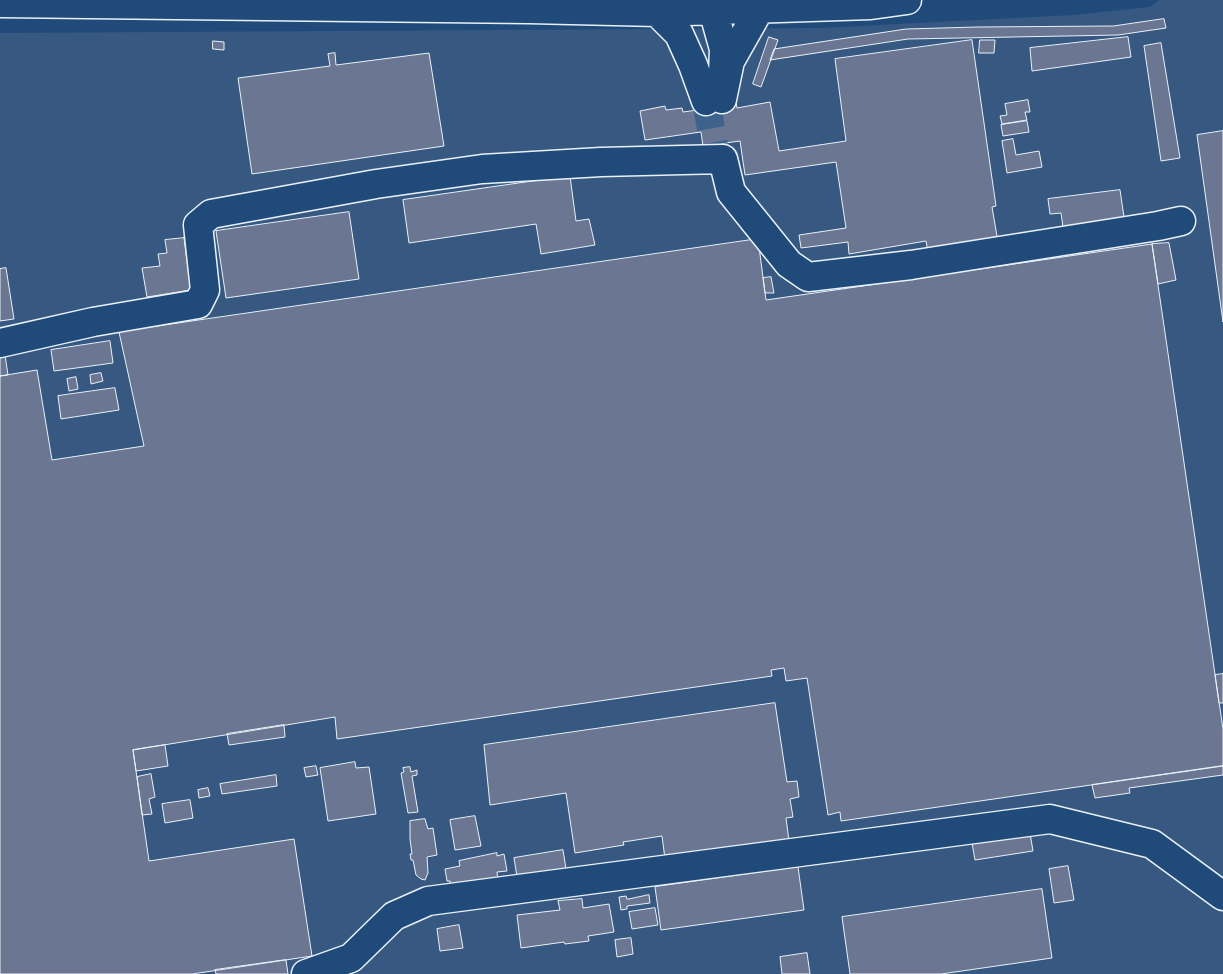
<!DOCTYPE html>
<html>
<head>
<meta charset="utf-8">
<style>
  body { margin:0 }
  canvas { display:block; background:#1f4a7a }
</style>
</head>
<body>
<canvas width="1223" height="974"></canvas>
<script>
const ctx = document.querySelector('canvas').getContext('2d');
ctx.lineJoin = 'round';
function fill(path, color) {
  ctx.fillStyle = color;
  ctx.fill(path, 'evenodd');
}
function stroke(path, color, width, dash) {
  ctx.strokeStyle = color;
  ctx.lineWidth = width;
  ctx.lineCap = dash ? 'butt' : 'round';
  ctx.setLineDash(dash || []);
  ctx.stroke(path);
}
fill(new Path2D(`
  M1159 0H1223V974H0V33L821 28 1073 15 1150 7Z`), '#365881');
const building = new Path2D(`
  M1164 19 1166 28 1118 35 908 39 770 60 774 49 906 29 977 27 1113 26Z
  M769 37 778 40 761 87 753 84Z
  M1128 37 1131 57 1032 71 1030 48Z
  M972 40 996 206 992 207 998 242 928 252 926 241 849 254 848 242 801 248 799 235 846 228 836 162 745 175 740 141 703 146 701 132 645 140 640 111 665 106 666 110 682 108 683 112 698 110 735 97 737 108 770 102 779 151 846 141 835 59Z
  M980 40H995L994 53H979Z
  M213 41 224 42V50L213 49Z
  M1161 43 1180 158 1161 161 1144 46Z
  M335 53 336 65 429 53 444 146 252 174 238 78 330 66 328 54Z
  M1028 100 1030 112H1025L1027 120 1002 124 1000 116 1007 115 1005 104Z
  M1027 121 1029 132 1003 136 1001 125Z
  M1223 131V322L1197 135Z
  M1013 139 1016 155 1039 151 1042 167 1007 173 1002 141Z
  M570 176 576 221 589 219 595 245 541 254 536 224 409 243 403 200Z
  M1120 190 1124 217 1063 227 1061 213 1050 214 1048 199Z
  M349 212 359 279 226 298 216 231Z
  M184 238 191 290 147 297 142 268 160 266 158 254 167 253 165 240Z
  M758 239 766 300 1152 244 1223 729V766L841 821 840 812 828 815 807 678 786 681 784 668 771 670 772 676 337 739 335 717 133 750 149 861 294 839 312 956 192 974H0V376L37 370 52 460 144 446 119 332Z
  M1169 243 1176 280 1158 284 1152 244Z
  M6 268 14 319 0 321V269Z
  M771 277 774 293H765L763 278Z
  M110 341 113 363 54 371 51 350Z
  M5 355 8 375 0 376V356Z
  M101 373 103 381 91 384 90 375Z
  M76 377 78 389 69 391 67 379Z
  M115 388 119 410 61 419 58 396Z
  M1223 674V703H1219L1215 675Z
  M775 703 787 782 797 781 799 797 790 799 793 817 786 818 789 841 665 859 662 836 623 842 624 845 575 853 566 793 490 805 484 745Z
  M284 725 285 737 229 745 227 734Z
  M165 745 168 766 136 771 133 750Z
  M355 762 356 768 369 767 376 814 328 821 320 768Z
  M316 766 318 775 306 777 304 768Z
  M1223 766V775L1129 788 1130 793 1095 798 1092 785Z
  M410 767 411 772 417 770V775L412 776 418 812 408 813 401 773 404 772 403 768Z
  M151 774 155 797 149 799 152 814 142 815 137 777Z
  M276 775 277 786 222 794 220 784Z
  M208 788 210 796 199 798 198 790Z
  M190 800 193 818 165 823 162 804Z
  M475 816 481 846 455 850 450 820Z
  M425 819 428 829 433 828 437 855 427 857 428 873 425 880 421 879 416 875 413 860H411L410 854H412L410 839V821Z
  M1030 833 1033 851 975 860 972 843Z
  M563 850 567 875 518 883 514 858Z
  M497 853V856L504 854 507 871 497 872 498 882 462 888 461 882 458 883V889L450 887V881H447L445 869 460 866 459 861Z
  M1068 866 1074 900 1054 903 1049 869Z
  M798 867 804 910 661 930 655 887Z
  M1042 889 1052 958 941 974H850L842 917Z
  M649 895 650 903 627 906V909L621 910 619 897 626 896 627 899Z
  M582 899 583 908 609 904 614 932 588 936 589 941 565 944 564 942 521 948 517 915 560 910 558 901Z
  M655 908 658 925 632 929 629 912Z
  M459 925 463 948 440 951 437 929Z
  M631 938 633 954 617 957 615 940Z
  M807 953 810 974H782L780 957Z
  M286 960 288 974H216L215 970Z`);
fill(building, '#6b7792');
stroke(building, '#e8f1f8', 1);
stroke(new Path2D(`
  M706 101 714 145`), '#3d638d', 28, [28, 14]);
const minor = new Path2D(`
  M0 3 529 9 657 12 871 5 907 0
  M713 10 724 49 723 75
  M657 12 679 34 693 65 706 101
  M722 99 730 61 760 8
  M0 343 93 322 198 304 205 290 198 225 211 214 376 184 482 169 601 162 723 159 731 192 789 264 808 277 911 265 1158 226 1181 221
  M306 974 351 958 394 916 428 901 1050 819 1152 844 1223 896`);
stroke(minor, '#e8f1f8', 31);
stroke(minor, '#1f4a7a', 28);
</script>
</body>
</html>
